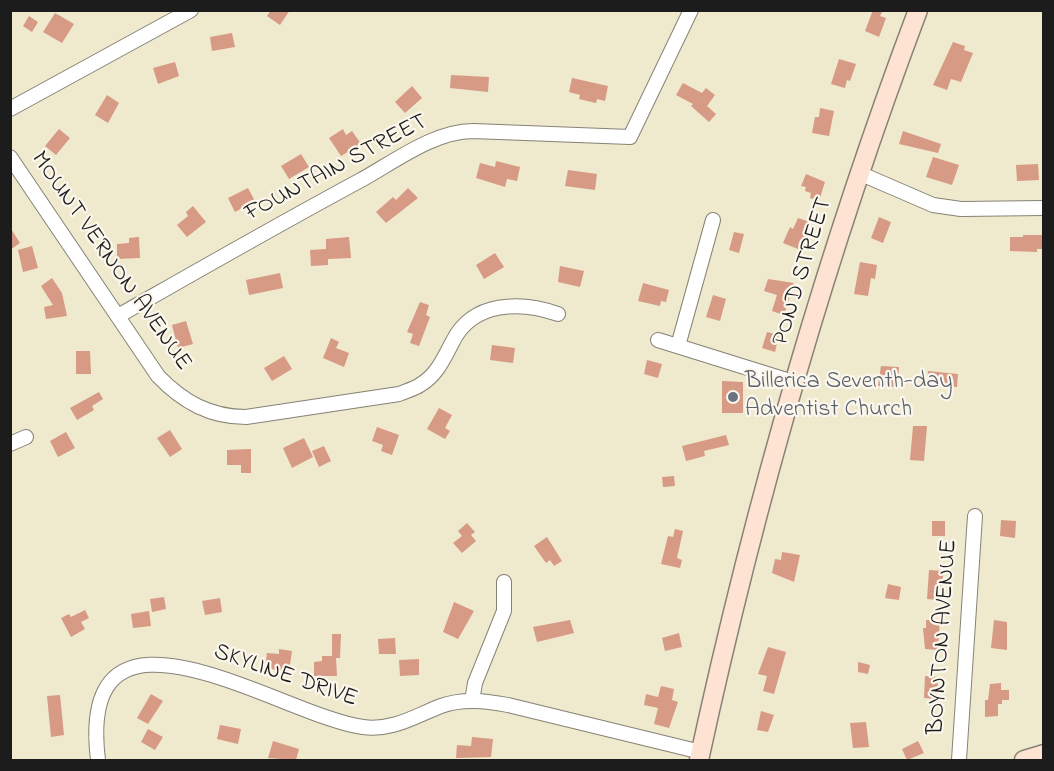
<!DOCTYPE html>
<html>
<head>
<meta charset="utf-8">
<style>
  body { margin:0 }
  #map { position:relative; width:1054px; height:771px; overflow:hidden; background:#efe9ce; font-family:"Indie Flower",sans-serif }
  canvas { display:block }
  .frame { position:absolute; inset:0; border:12px solid #1c1c1c; pointer-events:none }
</style>
</head>
<body>
<div id="map">
<canvas width="1054" height="771"></canvas>
<div class="frame"></div>
</div>
<script>
const ctx = document.querySelector('canvas').getContext('2d');
ctx.lineJoin = 'round';
function fill(path, color) {
  ctx.fillStyle = color;
  ctx.fill(path, 'evenodd');
}
function stroke(path, color, width, dash) {
  ctx.strokeStyle = color;
  ctx.lineWidth = width;
  ctx.lineCap = dash ? 'butt' : 'round';
  ctx.setLineDash(dash || []);
  ctx.stroke(path);
}
function write(font, color, halo, rows, align = 'center') {
  ctx.font = font + ' "Indie Flower",sans-serif';
  ctx.lineWidth = 4.5;
  ctx.setLineDash([]);
  ctx.textBaseline = 'middle';
  ctx.strokeStyle = halo;
  ctx.fillStyle = color;
  for (const [text, x, y, turn = 0] of rows) {
    ctx.save();
    ctx.translate(x, y);
    ctx.rotate((+turn || 0) * Math.PI / 180);
    ctx.textAlign = isNaN(turn) ? turn : align;
    if (halo) ctx.strokeText(text, 0, 0);
    ctx.fillText(text, 0, 0);
    ctx.restore();
  }
}
fill(new Path2D(`
  M271 10H290L280 25 267 16Z
  M873 10H883L880 16 886 18 879 37 865 31Z
  M55 13 74 24 62 43 43 32Z
  M29 16 38 22 32 32 23 26Z
  M232 33 235 47 212 51 210 37Z
  M953 42 965 46 964 50 973 53 961 82 951 79 947 90 933 85Z
  M839 59 856 64 850 81 847 80 845 88 831 84Z
  M175 62 179 76 158 84 153 68Z
  M451 75 489 77 488 92 450 88Z
  M572 78 608 86 605 101 597 99 596 103 579 99 580 95 569 92Z
  M683 83 702 93 706 88 715 95 707 106 716 114 709 122 691 106 693 104 676 95Z
  M412 86 422 98 405 113 395 102Z
  M107 95 119 103 108 123 95 115Z
  M820 108 834 111 829 136 812 133 815 117H819Z
  M59 129 70 138 56 155 45 146Z
  M343 129 346 135 352 131 361 144 341 156 329 138Z
  M903 131 941 144 938 153 899 144Z
  M301 154 309 167 289 179 281 166Z
  M933 157 959 165 952 185 926 177Z
  M496 161 520 167 517 181 507 179 505 187 476 178 480 163 495 167Z
  M1038 164 1039 180 1017 181 1016 165Z
  M568 170 597 174 595 190 565 186Z
  M806 174 825 182 819 201 810 198 811 193 805 191 806 187 801 186Z
  M248 188 255 201 235 212 228 198Z
  M408 188 418 198 386 223 376 212 393 197 396 200Z
  M193 206 206 222 187 237 177 225 188 216 186 212Z
  M879 217 891 222 883 243 871 238Z
  M798 218 810 222 803 251 783 243 790 227 793 229Z
  M10 227 20 243 10 250Z
  M734 232 744 234 739 253 729 250Z
  M1023 235H1044V249H1037V252L1010 251V237H1023Z
  M139 237 140 258 117 259V244L129 243V238Z
  M349 237 351 258 328 259V265L311 266 310 250 326 249V239Z
  M32 246 38 268 23 272 18 250Z
  M495 253 504 267 484 279 476 265Z
  M860 262 877 265 875 279 871 278 868 296 854 294Z
  M560 266 584 271 580 287 558 282Z
  M280 273 283 288 249 295 246 280Z
  M52 278 62 293 67 316 46 319 44 307 53 305 41 286Z
  M768 279 794 283 784 315 772 311 777 295 764 291Z
  M643 283 669 290 666 302 661 301 660 306 638 301Z
  M713 295 726 299 720 321 706 317Z
  M420 302 429 305 426 315 430 317 419 346 410 343 413 334 407 332Z
  M186 321 193 344 178 348 172 325Z
  M767 332 779 335 775 352 762 348Z
  M331 338 339 342 336 348 349 353 344 367 323 358Z
  M492 345 515 348 513 363 490 360Z
  M76 351H90L91 374H76Z
  M284 356 292 369 272 381 264 368Z
  M647 360 662 364 658 378 644 374Z
  M881 366 899 367 898 387 878 386Z
  M928 371 958 374 957 387 927 385Z
  M722 381 743 382V413H722Z
  M99 392 103 399 92 406 94 410 77 420 70 408Z
  M439 408 452 415 445 428 450 431 445 439 427 429Z
  M913 426H927L924 461 910 460Z
  M377 427 399 435 392 455 381 451 383 445 372 441Z
  M170 430 182 449 170 457 157 438Z
  M66 432 75 448 58 457 50 441Z
  M726 435 729 445 704 451 705 456 686 461 682 446Z
  M304 438 313 457 292 468 283 448Z
  M324 446 331 461 319 467 312 451Z
  M251 449V473H241V465H227V450Z
  M674 476 675 486 663 487 662 477Z
  M1001 520 1016 521 1015 538 1000 536Z
  M932 521H945V536H932Z
  M467 523 475 532 471 535 476 541 462 553 453 543 462 536 458 531Z
  M675 529 683 531 677 558 682 560 680 568 661 564 668 536 673 537Z
  M547 537 562 561 554 566 550 560 546 563 534 546Z
  M782 552 800 555 794 582 772 573 775 559 781 560Z
  M929 570 944 571 939 600 927 599Z
  M888 584 901 587 899 600 885 598Z
  M164 597 166 609 152 612 150 599Z
  M220 598 222 612 205 615 202 601Z
  M454 602 474 611 458 639 443 632Z
  M85 610 89 618 81 622 85 629 71 637 61 618 69 614 71 617Z
  M149 611 151 626 133 628 131 614Z
  M570 620 574 633 537 642 533 627Z
  M926 620H940L938 650 925 649 923 628H926Z
  M994 620 1007 622V650L991 648Z
  M679 633 682 647 665 651 662 638Z
  M332 634H341L340 658H336L337 676H314V662L322 661V656H332Z
  M395 638 396 654H379L378 639Z
  M768 647 786 652 774 694 763 691 767 676 758 674Z
  M279 649 292 651 289 672 265 668 267 653 279 654Z
  M419 659V675L400 676 399 660Z
  M858 662 870 665 868 674 858 672Z
  M925 676 938 677 937 699 924 698Z
  M1001 683V690H1009V700H1002V704H998V716L985 717V700H988L990 684Z
  M661 686 674 689 672 700 678 702 669 728 654 724 658 708 644 705 646 694 658 697Z
  M151 694 163 701 148 724 137 718Z
  M60 695 64 735 51 737 47 696Z
  M761 711 774 715 768 732 757 730Z
  M866 722 869 747 853 748 850 723Z
  M220 725 241 729 238 744 217 739Z
  M148 729 163 737 155 750 141 742Z
  M472 737 493 739 491 757 456 758 457 745 471 746Z
  M273 741 299 749 296 760 268 758Z
  M918 741 924 753 907 760 902 749Z`), '#d79a84');
const street = new Path2D(`
  M10 109 191 10
  M10 157 158 376C183 402 210 417 246 417L399 394C406 391 414 389 420 385 437 375 444 358 453 341 473 301 521 301 558 314
  M859 173 933 205 961 209 1044 208
  M118 316C199 270 279 224 361 180 394 162 434 131 473 131L630 137 691 10
  M658 340 796 383
  M678 346 713 220
  M10 444 26 437
  M472 701 475 683 504 611V582
  M98 760C75 573 283 717 363 727 393 731 415 716 441 706 463 698 486 701 508 705L701 752
  M959 760 975 516`);
const secondary = new Path2D(`
  M699 760C754 506 826 254 918 10
  M1024 760 1044 754`);
stroke(street, '#868275', 16);
stroke(secondary, '#868275', 21);
stroke(street, '#fff', 14);
stroke(secondary, '#fee3d2', 18);
for (const [x, y, r, color] of [
  [733,397,6,"#6b7280"]
]) {
  const dot = new Path2D();
  dot.arc(x, y, r, 0, 2 * Math.PI);
  ctx.fillStyle = color;
  ctx.fill(dot);
  stroke(dot, '#fbf7ec', 2);
}
write('24px', '#1c1c1c', '#fbf7ec', [
  ["FOUNTAIN STREET",337,169,-28],
  ["MOUNT VERNON AVENUE",110,262,55],
  ["POND STREET",804,272,-73],
  ["BOYNTON AVENUE",944,637,-86],
  ["SKYLINE DRIVE",285,677,19]
]);
write('24px', '#5b616d', '#fbf7ec', [
  ["Billerica Seventh-day",745,383],
  ["Adventist Church",745,411]
], 'left');
</script>
</body>
</html>
